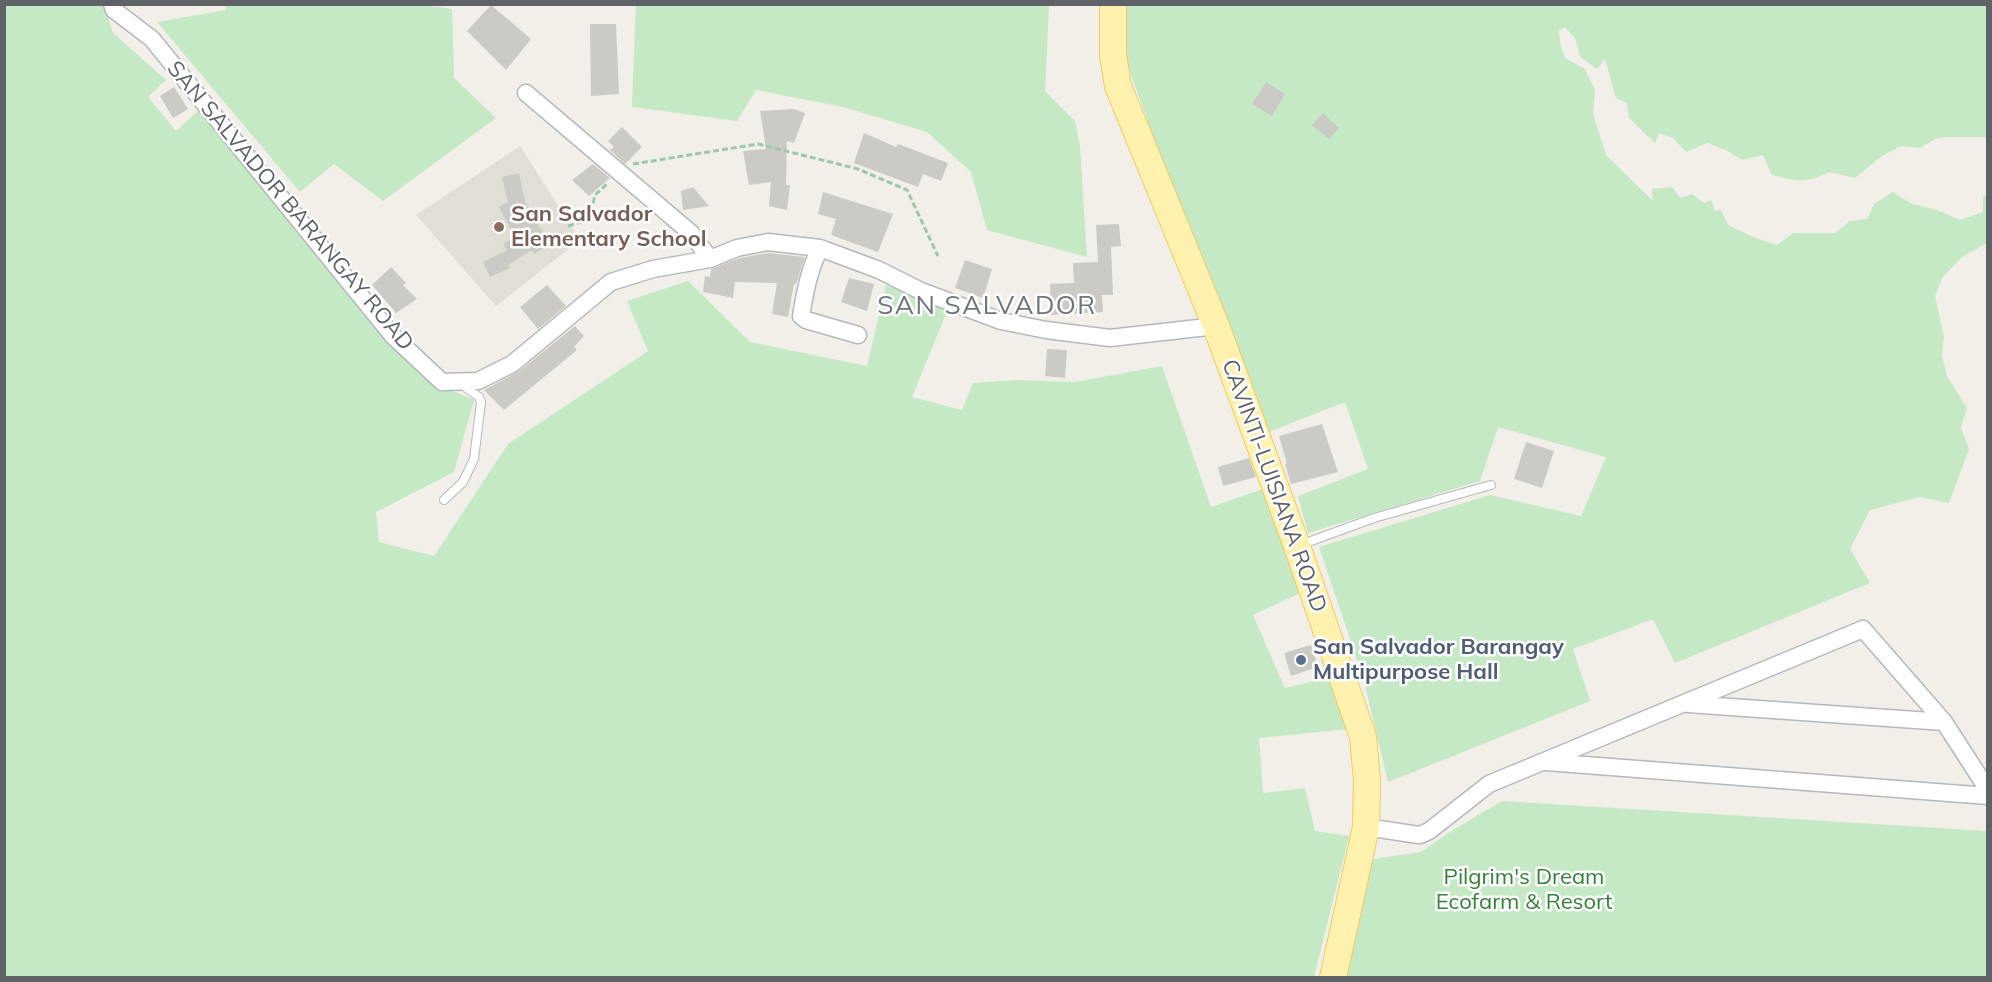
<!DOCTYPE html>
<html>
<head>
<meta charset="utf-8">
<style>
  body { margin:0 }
  #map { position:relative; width:1992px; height:982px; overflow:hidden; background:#f1efe8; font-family:Mulish,sans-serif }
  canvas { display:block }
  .frame { position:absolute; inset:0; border:6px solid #5f6368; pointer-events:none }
</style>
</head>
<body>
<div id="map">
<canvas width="1992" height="982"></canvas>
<div class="frame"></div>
</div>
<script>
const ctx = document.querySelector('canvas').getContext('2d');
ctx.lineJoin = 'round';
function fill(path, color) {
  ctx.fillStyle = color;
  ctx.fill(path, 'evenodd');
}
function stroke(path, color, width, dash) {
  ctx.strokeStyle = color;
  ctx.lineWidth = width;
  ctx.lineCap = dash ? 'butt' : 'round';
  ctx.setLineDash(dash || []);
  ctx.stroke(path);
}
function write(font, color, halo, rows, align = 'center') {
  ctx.font = font + ' Mulish,sans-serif';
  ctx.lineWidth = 5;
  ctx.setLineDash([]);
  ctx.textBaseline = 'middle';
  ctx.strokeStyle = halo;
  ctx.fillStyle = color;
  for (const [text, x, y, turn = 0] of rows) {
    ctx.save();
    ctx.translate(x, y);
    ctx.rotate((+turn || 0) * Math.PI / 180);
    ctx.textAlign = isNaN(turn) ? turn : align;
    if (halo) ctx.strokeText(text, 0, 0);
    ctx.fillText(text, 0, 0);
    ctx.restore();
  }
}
fill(new Path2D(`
  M520 146 580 240 496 306 416 215Z`), '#e1ded6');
fill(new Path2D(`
  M226 4H415L452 9 454 78 496 118 383 201 334 164 300 192 157 22 226 10Z
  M5 5H104L113 33 166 80 148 97 176 131 200 109 427 380 474 400 454 472 376 512 379 542 434 556 508 444 648 351 627 301 688 281 750 342 867 366 886 285 948 309 912 397 962 410 973 383 1015 380 1075 382 1162 366 1211 507 1263 489 1300 593 1253 615 1285 688 1336 676 1348 729 1259 738 1263 793 1305 788 1315 831 1349 836 1314 977 5 978Z
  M636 5H1049L1045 91 1075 121 1080 146 1087 257 987 230 971 172 927 132 843 107 756 90 737 121 632 107Z
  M1127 5H1987V137H1946L1935 139 1920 148 1901 146 1882 156 1855 178 1829 172C1806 184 1797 181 1772 175L1763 155 1742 160 1726 150 1707 143 1686 152 1673 138 1659 133 1655 143 1629 118 1627 103 1616 98 1605 59 1597 69 1580 57 1575 38 1565 27 1559 30 1560 43 1565 58 1585 69 1595 90 1593 114 1606 155 1653 201 1652 189 1672 187 1680 198 1692 194 1704 203 1711 200 1715 211 1721 210 1728 225 1753 237 1777 245 1793 233H1835L1850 221 1867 219 1874 204 1893 192 1912 204 1937 210 1960 220 1983 212V196L1987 195V243L1962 257 1942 278 1935 296 1944 337 1942 356 1947 376 1967 408 1961 427 1969 449 1949 503 1919 497 1870 510 1850 549 1870 583 1675 663 1653 619 1573 649 1590 701 1388 782 1363 677 1319 547 1490 495 1581 516 1606 457 1498 427 1480 481 1308 533 1298 496 1368 469 1345 402 1269 432 1157 148 1125 57Z
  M1502 801 1987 831V977L1337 978 1367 860 1421 852 1453 830Z`), '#c5e8c5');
fill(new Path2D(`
  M491 5 531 39 506 70 467 31Z
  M590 24H616L619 94 591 96Z
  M1266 82 1285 94 1272 116 1252 104Z
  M174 87 188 109 173 118 160 96Z
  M794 109 805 113 794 143 787 141 786 185H790L787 210 769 206 771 182 749 185 743 151 766 149 760 111Z
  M1323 113 1339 128 1329 139 1312 125Z
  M622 127 642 147 625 164 610 150 614 147 608 141Z
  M864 133 896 147 898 144 948 163 941 181 923 174 918 187 854 163Z
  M593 164 610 178 589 196 572 180Z
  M519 173 525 202 550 244 534 254 532 250 508 265 510 268 490 277 483 262 507 250 503 244 515 237 499 207 508 202 502 177Z
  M693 187 709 206 683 210 681 191Z
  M823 192 893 214 878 252 831 235 836 219 818 214Z
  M1119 224 1121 246 1111 247 1113 295H1102L1103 312 1051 315 1050 284 1074 283 1073 263 1098 262 1096 225Z
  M768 253 805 257 796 284H794L788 317 772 314 777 283 735 282 733 298 703 292 705 276 710 277 711 269 740 258Z
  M965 260 992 269 983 298 955 288Z
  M391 267 406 283 403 285 417 299 396 313 372 285Z
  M849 278 874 284 867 311 841 302Z
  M547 285 566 306 538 329 520 307Z
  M575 326 584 336 574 347 577 350 504 410 484 390 518 372Z
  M1047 349 1067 350 1065 378 1045 376Z
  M1322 424 1338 472 1291 484 1285 464H1287L1279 436Z
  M1526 442 1554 451 1542 488 1514 479Z
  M1249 458 1256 477 1223 486 1218 467Z
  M1311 645 1318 667 1291 676 1284 653Z`), '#cccac5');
const service = new Path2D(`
  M444 500 463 482 474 459 481 402 479 397 461 384
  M1300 545 1374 518 1491 485`);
const minor = new Path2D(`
  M112 4 114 10 152 39 393 336 442 382 478 381 512 364 611 282 653 269 710 259 737 248 768 242 820 248 879 270 921 291 1001 321 1046 330 1110 338 1216 326
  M526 93 691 233 710 259
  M820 248C809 270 805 292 801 316L806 320 858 335
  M1688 704 1944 722
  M1546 762 1988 796
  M1366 827 1412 834 1420 835 1429 831 1489 784 1863 629 1944 722 1988 790`);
const primary = new Path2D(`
  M1113 4V55L1118 86 1216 326 1297 546 1363 737 1367 780 1366 827 1333 978`);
stroke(service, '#b5b8bc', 10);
stroke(minor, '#b5b8bc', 19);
stroke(primary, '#f2c960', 28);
stroke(new Path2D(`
  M633 164 758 144 858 169 907 190 938 256
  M568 226 581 222 593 204 595 195 608 183`), '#9cc7a9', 3, [6, 3]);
stroke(service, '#fff', 8);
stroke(minor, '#fff', 16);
stroke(primary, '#fff2af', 26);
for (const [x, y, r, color] of [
  [499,227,6,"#8d6e63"],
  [1301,660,6,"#5c6f8a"]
]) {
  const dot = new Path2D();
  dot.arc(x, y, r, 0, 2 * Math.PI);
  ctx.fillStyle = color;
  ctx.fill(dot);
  stroke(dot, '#fff', 2);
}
write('22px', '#5f6368', '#fff', [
  ["SAN SALVADOR BARANGAY ROAD",290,206,50],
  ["CAVINTI-LUISIANA ROAD",1274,486,70]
]);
write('bold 22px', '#785e54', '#fff', [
  ["San Salvador",511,214],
  ["Elementary School",511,239]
], 'left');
write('bold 22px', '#4e5e75', '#fff', [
  ["San Salvador Barangay",1313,647],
  ["Multipurpose Hall",1313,672]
], 'left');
write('22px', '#348238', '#fff', [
  ["Pilgrim's Dream",1524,877],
  ["Ecofarm & Resort",1524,902]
]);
ctx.letterSpacing = '1.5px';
write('26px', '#70757a', '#fff', [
  ["SAN SALVADOR",987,306]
]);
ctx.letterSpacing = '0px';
</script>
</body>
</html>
